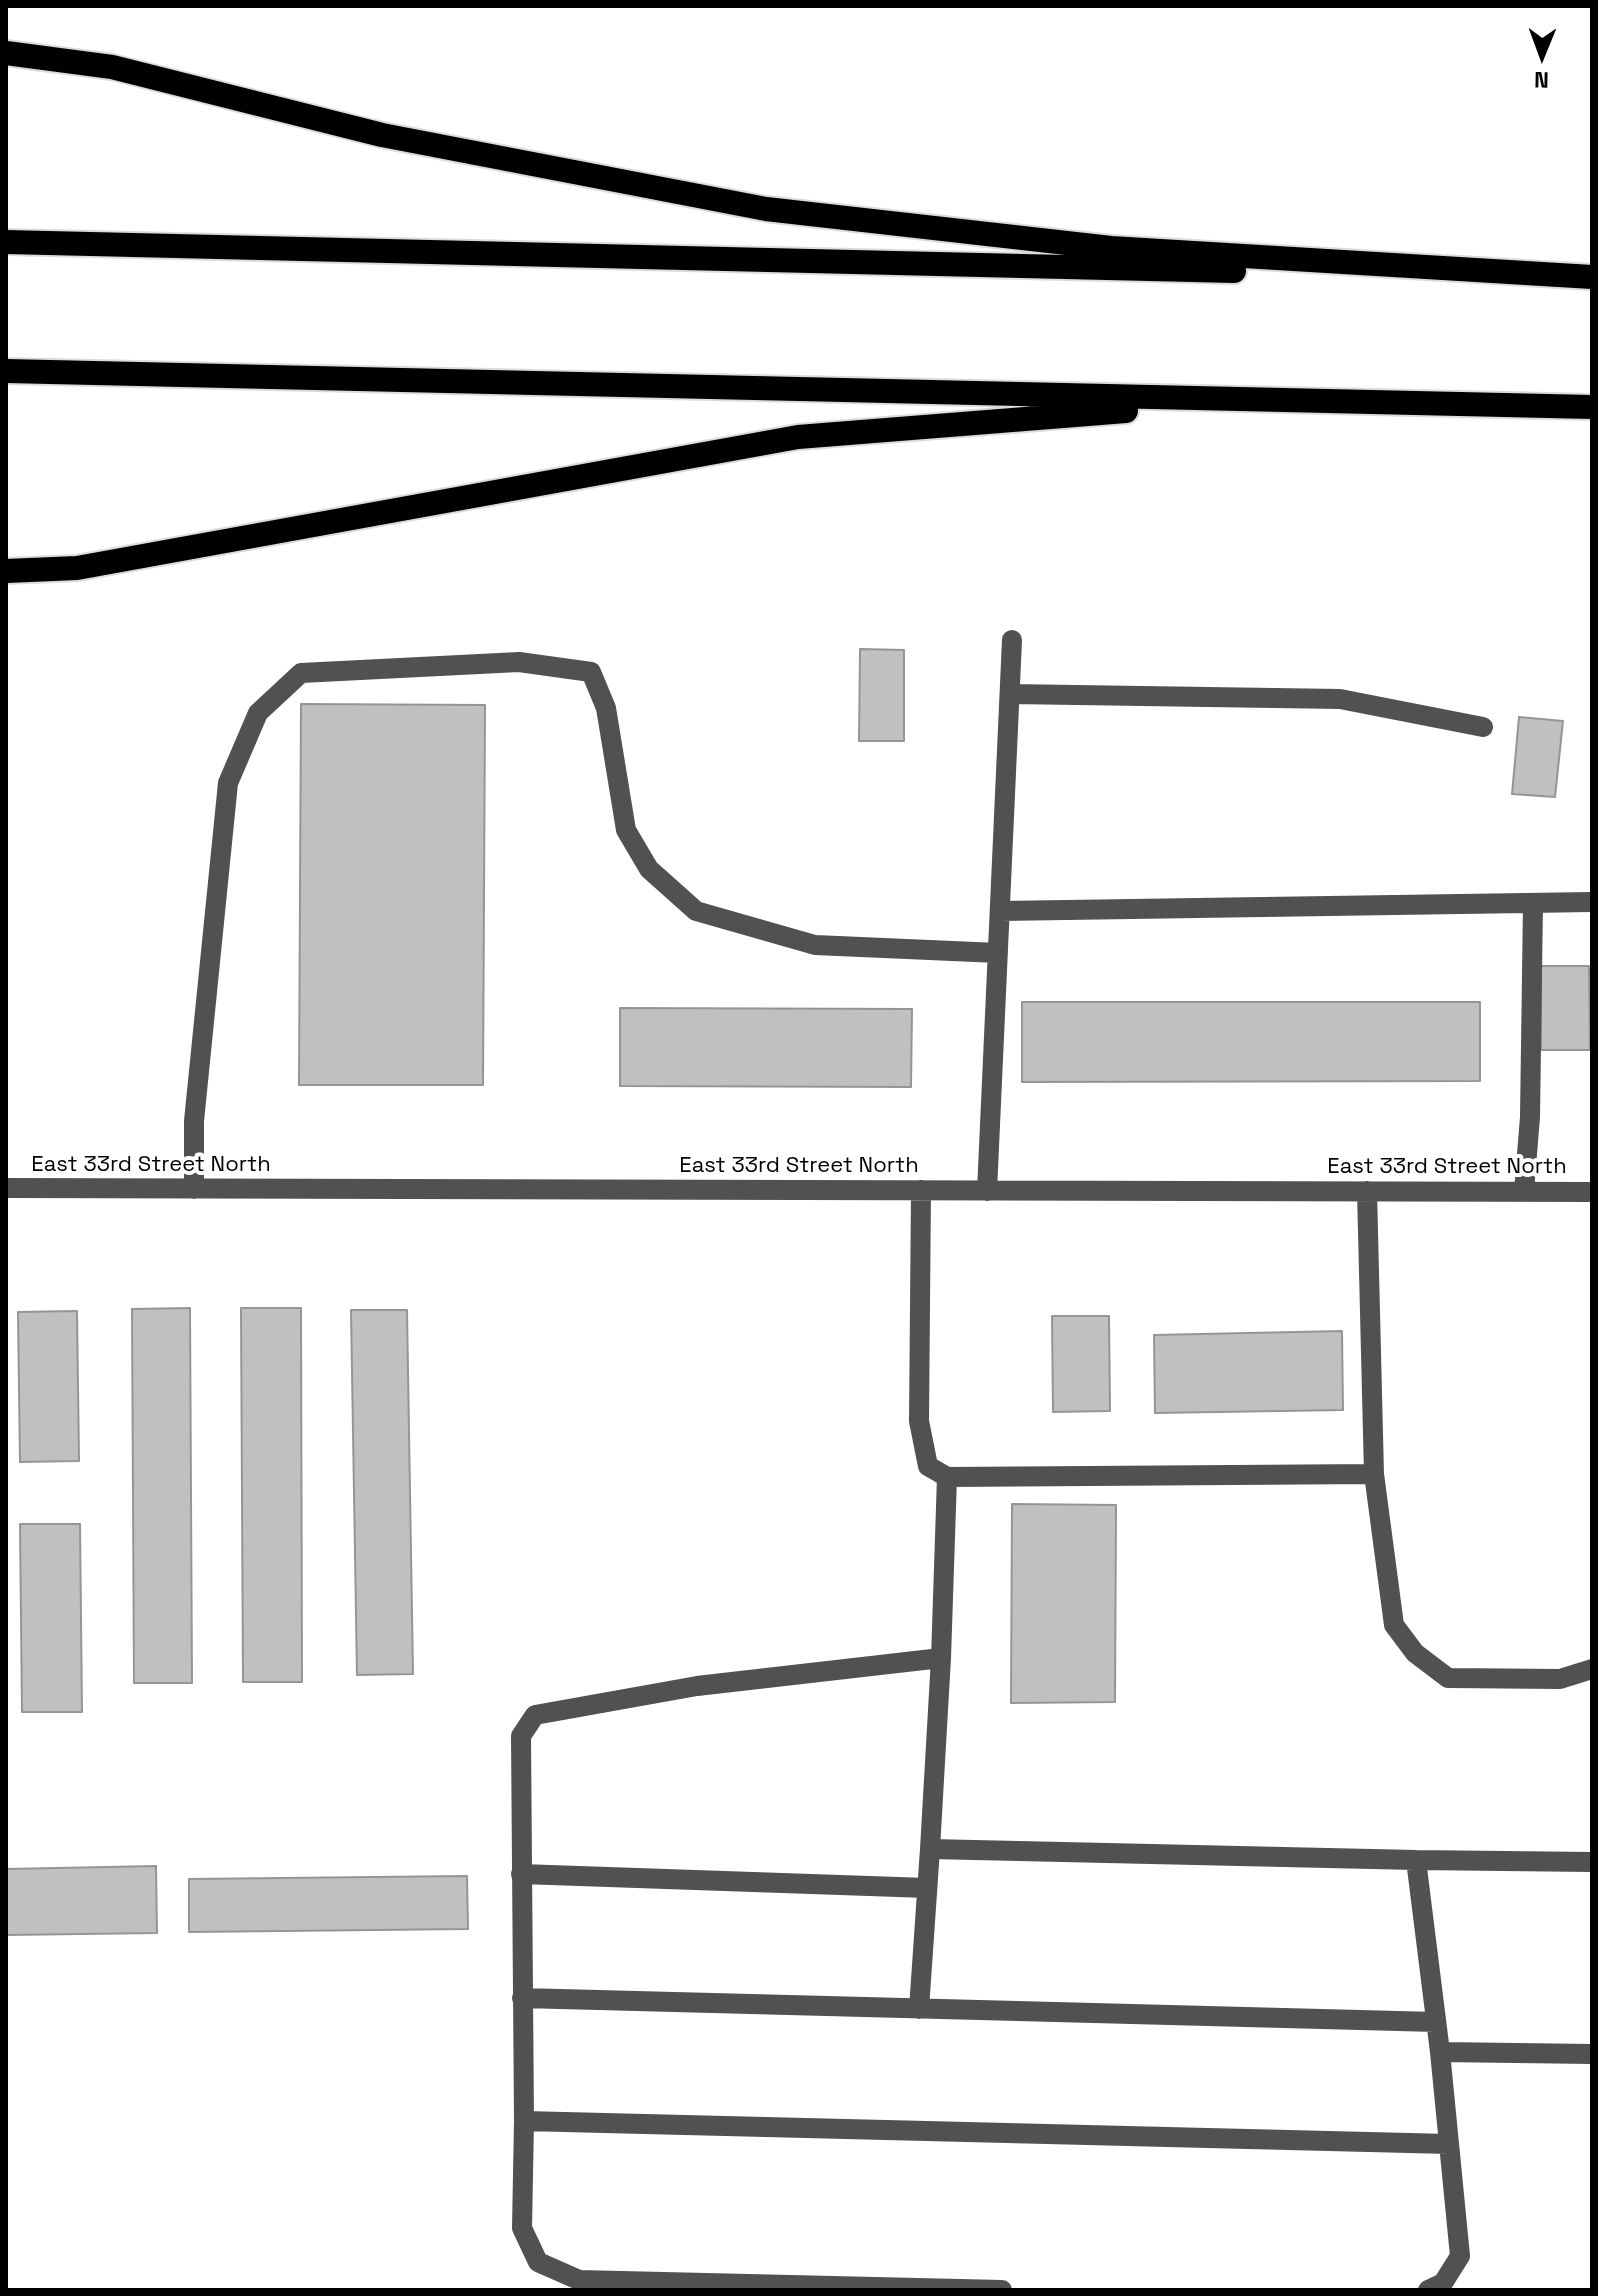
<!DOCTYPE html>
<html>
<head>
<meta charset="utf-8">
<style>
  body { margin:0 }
  #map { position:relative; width:1598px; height:2296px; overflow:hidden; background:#fff; font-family:"Space Grotesk",sans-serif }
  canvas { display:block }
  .frame { position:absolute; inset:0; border:8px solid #000; pointer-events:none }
  .north { position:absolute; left:1502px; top:16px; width:80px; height:80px; -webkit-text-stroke:6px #fff; paint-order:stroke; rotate:181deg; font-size:22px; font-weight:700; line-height:32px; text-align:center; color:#000 }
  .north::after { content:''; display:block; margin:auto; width:28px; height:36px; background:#000; clip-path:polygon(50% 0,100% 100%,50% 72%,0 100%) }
</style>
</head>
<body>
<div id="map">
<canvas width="1598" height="2296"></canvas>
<div class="frame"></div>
<div class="north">N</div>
</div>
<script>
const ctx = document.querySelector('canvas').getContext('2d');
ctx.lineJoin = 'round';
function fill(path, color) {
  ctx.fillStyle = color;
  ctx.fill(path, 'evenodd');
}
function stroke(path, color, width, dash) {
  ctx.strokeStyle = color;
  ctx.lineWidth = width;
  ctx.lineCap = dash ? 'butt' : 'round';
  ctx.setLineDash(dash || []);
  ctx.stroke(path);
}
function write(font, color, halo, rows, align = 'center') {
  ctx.font = font + ' "Space Grotesk",sans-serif';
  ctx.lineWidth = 8;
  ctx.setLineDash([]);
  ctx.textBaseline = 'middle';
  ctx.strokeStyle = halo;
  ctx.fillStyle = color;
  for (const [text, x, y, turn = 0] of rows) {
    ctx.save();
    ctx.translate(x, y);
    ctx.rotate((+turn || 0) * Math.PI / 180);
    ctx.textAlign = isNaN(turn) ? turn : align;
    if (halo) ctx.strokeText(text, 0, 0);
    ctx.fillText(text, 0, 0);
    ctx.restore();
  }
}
const building = new Path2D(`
  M860 649 904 650V741H859Z
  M301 704 485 705 483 1085H299Z
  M1519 717 1563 721 1555 797 1512 794Z
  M1541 966H1589L1590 1050H1541Z
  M1022 1002H1480V1081L1022 1082Z
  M620 1008 912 1009 911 1087 620 1086Z
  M190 1308 192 1683H134L132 1309Z
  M241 1308H301L302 1682H243Z
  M351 1310H407L413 1674 357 1675Z
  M77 1311 79 1461 20 1462 18 1312Z
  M1052 1316H1109L1110 1411 1053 1412Z
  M1342 1331 1343 1410 1155 1413 1154 1335Z
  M1012 1504 1116 1505 1115 1702 1011 1703Z
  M20 1524H80L82 1712H22Z
  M156 1866 157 1933 6 1935V1869Z
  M467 1876 468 1929 189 1932V1879Z`);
fill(building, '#c0c0c0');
stroke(building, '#959595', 2);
const highway = new Path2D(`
  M6 53 112 67 382 135 766 209 1111 248 1592 277
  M6 242 1234 271
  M6 371 1592 407
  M6 571 77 568 798 437 1126 411`);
stroke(highway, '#dbdbdb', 28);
stroke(new Path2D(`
  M1010 694 1340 699 1483 727
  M1000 911 1592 902
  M6 1188 1592 1192
  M194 1189V1121L228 783 258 713 301 673 519 662 591 672 606 708 626 830 649 869 696 911 815 945 998 953
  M921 1190 919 1421 928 1466 947 1477 1374 1474
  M987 1191 1012 640
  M1367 1191 1374 1474 1394 1625 1415 1653 1448 1678 1560 1679 1592 1669
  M1524 1191 1530 1117 1533 903
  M947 1477 941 1658 930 1849 1416 1860 1440 2052 1460 2256 1443 2283 1428 2290
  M941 1658 697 1686 535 1715 521 1736 524 2121 522 2228 538 2262 579 2280 1002 2290
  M1416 1860 1592 1862
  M521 1874 927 1888
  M522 1998 1436 2022
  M919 2009 930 1849
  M1440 2052 1592 2054
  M524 2121 1449 2144`), '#515151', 20);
stroke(highway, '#000', 24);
write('22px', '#000', '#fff', [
  ["East 33rd Street North",151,1165],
  ["East 33rd Street North",799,1166],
  ["East 33rd Street North",1447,1167]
]);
</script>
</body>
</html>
